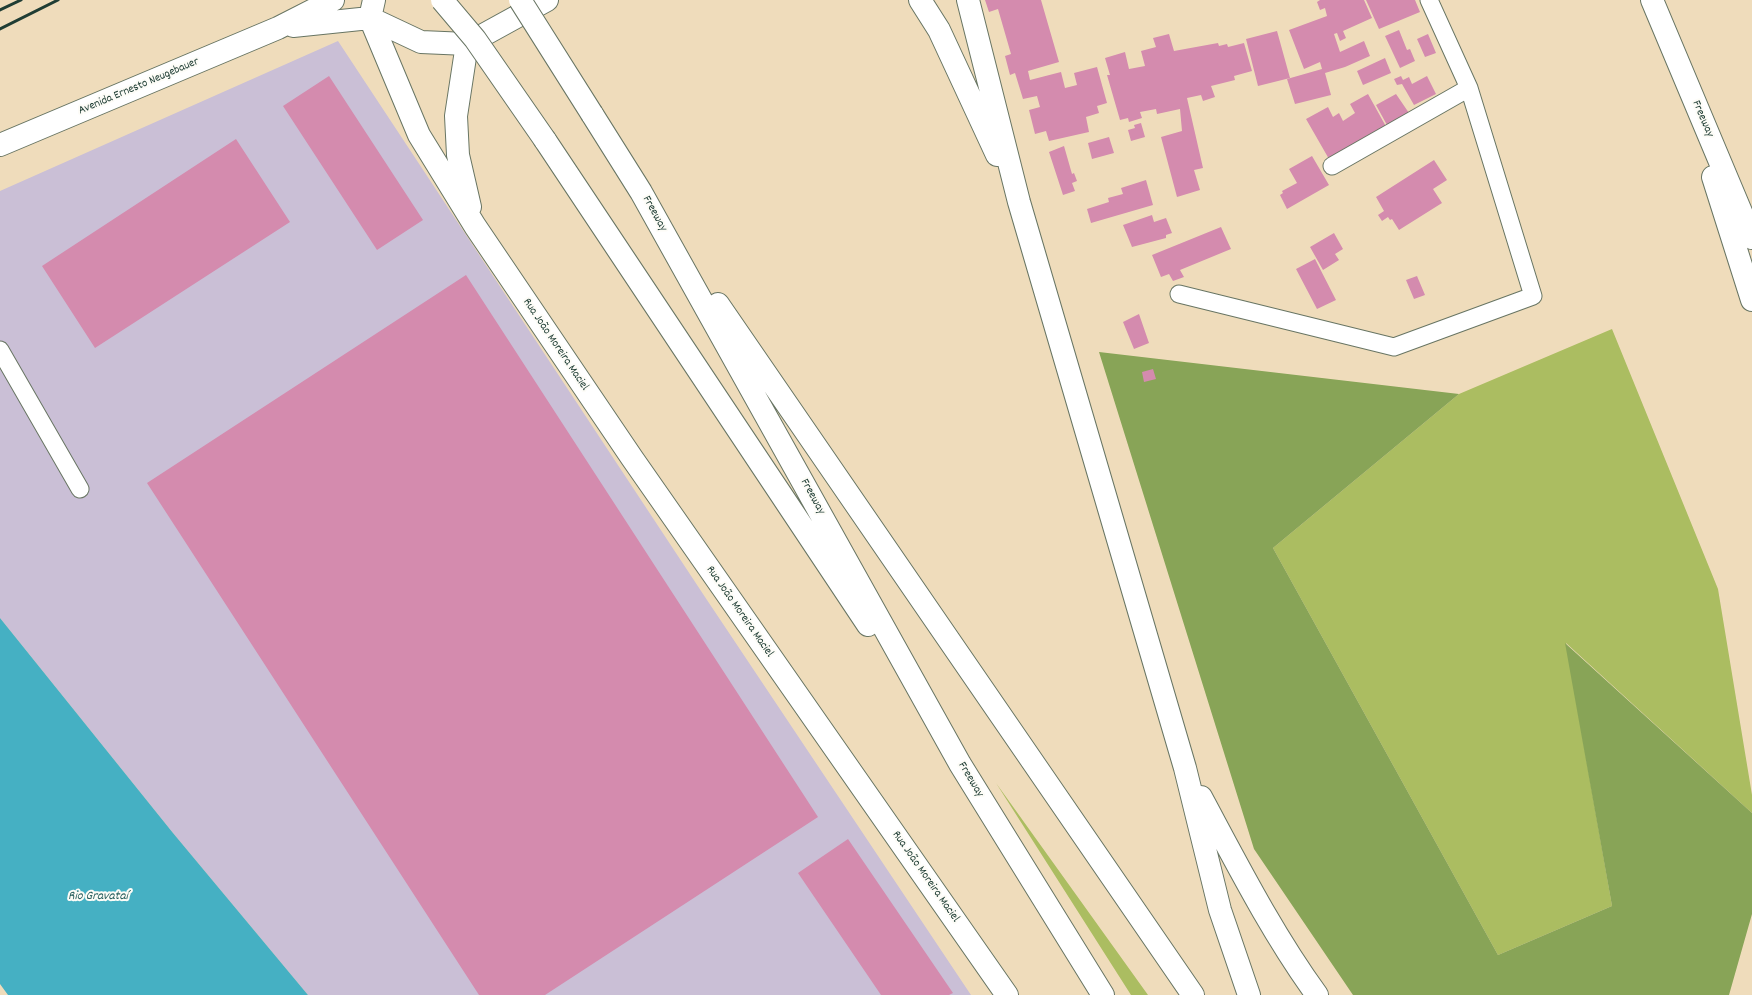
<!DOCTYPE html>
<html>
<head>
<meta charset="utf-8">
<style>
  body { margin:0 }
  canvas { display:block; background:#efdcbb }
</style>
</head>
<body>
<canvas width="1752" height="995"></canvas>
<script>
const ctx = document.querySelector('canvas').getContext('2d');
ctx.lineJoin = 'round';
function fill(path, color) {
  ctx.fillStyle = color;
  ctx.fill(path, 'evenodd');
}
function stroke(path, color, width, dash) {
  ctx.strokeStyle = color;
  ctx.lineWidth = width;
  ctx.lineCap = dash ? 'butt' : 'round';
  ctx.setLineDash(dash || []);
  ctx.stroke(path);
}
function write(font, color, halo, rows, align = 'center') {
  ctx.font = font + ' Dekko,sans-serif';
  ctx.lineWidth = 4;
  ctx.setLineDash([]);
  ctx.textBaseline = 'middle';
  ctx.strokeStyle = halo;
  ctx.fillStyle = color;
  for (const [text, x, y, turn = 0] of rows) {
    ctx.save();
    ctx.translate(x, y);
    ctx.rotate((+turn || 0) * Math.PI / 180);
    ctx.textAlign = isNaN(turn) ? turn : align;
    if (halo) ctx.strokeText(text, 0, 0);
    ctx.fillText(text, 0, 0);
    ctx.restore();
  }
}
fill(new Path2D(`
  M338 41 707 600 971 995H308L173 833 0 618V191Z`), '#cabfd6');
fill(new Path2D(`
  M1612 329 1718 589 1752 795V813L1566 643 1612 906 1498 955 1273 548 1459 394Z
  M996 783 1148 995H1131Z`), '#abbd61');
fill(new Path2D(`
  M1099 352 1459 394 1273 548 1498 955 1612 906 1565 643 1752 813V914L1729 995H1353L1254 849Z`), '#88a457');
fill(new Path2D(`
  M0 618 173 833 308 995H8L0 984Z`), '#45b0c3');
fill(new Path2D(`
  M985 0H1041L1059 62 1028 71 1030 80 1061 72 1065 88 1077 85 1074 73 1097 67 1107 103 1097 106 1099 113 1086 117 1089 132 1049 141 1046 131 1035 134 1029 110 1040 107 1037 96 1023 99 1015 73 1010 75 1005 56 1011 54 998 9 989 12Z
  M1320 0H1364L1372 18 1343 31 1346 38 1340 41 1337 33 1334 34 1340 52 1364 41 1370 56 1345 67 1325 73 1331 95 1295 104 1287 79 1322 69 1320 62 1304 69 1289 30 1327 16 1325 8 1320 10 1317 2Z
  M1366 0H1415L1420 12 1379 29Z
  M1399 30 1407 50 1410 49 1415 61 1400 68 1385 36Z
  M1277 31 1290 78 1258 86 1246 39Z
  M1169 34 1174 51 1218 43 1219 46 1227 44 1228 47 1244 43 1252 71 1234 76 1235 80 1211 86 1215 97 1203 101 1201 95 1187 98 1203 168 1194 170 1200 190 1177 197 1161 137 1182 131 1180 109 1157 114 1156 109 1140 112 1142 118 1129 122 1128 118 1120 120 1107 75H1110L1105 58 1125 52 1129 69 1145 66 1141 51 1156 47 1153 38Z
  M1428 34 1436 53 1425 57 1417 39Z
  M1385 58 1391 73 1363 85 1357 71Z
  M329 76 423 220 377 250 283 106Z
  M1401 76 1403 80 1409 77 1412 84 1427 76 1436 94 1414 105 1402 84 1397 85 1394 79Z
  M1368 94 1389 132 1371 141 1368 135 1329 159 1306 119 1328 107 1333 117 1339 113 1343 121 1355 113 1350 104Z
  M1396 94 1409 113 1387 125 1376 105Z
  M1141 123 1145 137 1131 141 1128 130 1135 128 1134 125Z
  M1109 137 1114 153 1092 159 1088 143Z
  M236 139 290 222 95 348 42 266Z
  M1064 146 1072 174 1074 173 1077 181 1072 183 1075 191 1063 195 1049 152Z
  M1312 156 1329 185 1287 209 1280 195 1283 193 1282 191 1297 183 1289 169Z
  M1434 160 1447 180 1433 189 1442 203 1399 230 1392 219 1390 220 1388 217 1382 221 1378 215 1384 211 1376 197Z
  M1146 180 1153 205 1091 223 1087 209 1109 202 1108 198 1123 194 1121 188Z
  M1152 215 1154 222 1166 218 1172 233 1166 235V238L1132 247 1123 225Z
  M1221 227 1231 249 1180 270 1184 277 1173 281 1169 274 1161 277 1152 255Z
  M1334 233 1343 249 1335 254 1339 260 1323 270 1310 247Z
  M1315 259 1336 300 1317 309 1296 269Z
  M466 275 818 817 545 995H479L147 483Z
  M1417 276 1425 295 1414 299 1406 280Z
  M1139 314 1149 343 1134 349 1123 322Z
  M1153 369 1156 379 1144 382 1142 372Z
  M848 839 953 993 949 995H881L798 873Z`), '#d48bae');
const lane = new Path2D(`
  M1332 166 1469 88
  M1179 294 1394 347 1533 296 1469 88 1429 0
  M0 350 80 489`);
const secondary = new Path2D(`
  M374 0 370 18 419 135 475 226 632 458 1007 995
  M293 26 370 18 421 42 467 44 547 0
  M467 44 456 116 458 155 470 207
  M0 145 278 28 333 0`);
const highway = new Path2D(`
  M920 0 939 30 997 155
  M968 0 1019 202 1185 768 1220 910 1249 995
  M1652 0 1752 238
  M592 114 641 192 960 764 1103 995
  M545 140 868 625
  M1713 177 1752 300
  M718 304 1193 995
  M1201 797C1237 864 1272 933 1317 995`);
stroke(lane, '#687563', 19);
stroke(secondary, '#687563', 24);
stroke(highway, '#687563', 24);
stroke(lane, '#fff', 17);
stroke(secondary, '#fff', 22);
stroke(highway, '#fff', 22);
stroke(new Path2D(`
  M0 10 21 0
  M0 29 58 0`), '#1f3d34', 3);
const highwayBridge = new Path2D(`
  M442 0 475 39 545 140
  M520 0 592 114`);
stroke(highwayBridge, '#687563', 24, []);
stroke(highwayBridge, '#fff', 22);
write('12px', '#1f3d34', '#fdfcf7', [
  ["Avenida Ernesto Neugebauer",139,87,-23],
  ["Freeway",1702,119,67],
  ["Freeway",654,214,61],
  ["Rua João Moreira Maciel",555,345,56],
  ["Freeway",812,497,61],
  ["Rua João Moreira Maciel",739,612,55],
  ["Freeway",970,780,59],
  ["Rua João Moreira Maciel",925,877,55]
]);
write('italic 13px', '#2a605f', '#fdfcf7', [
  ["Rio Gravataí",98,897]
]);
</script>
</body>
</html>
